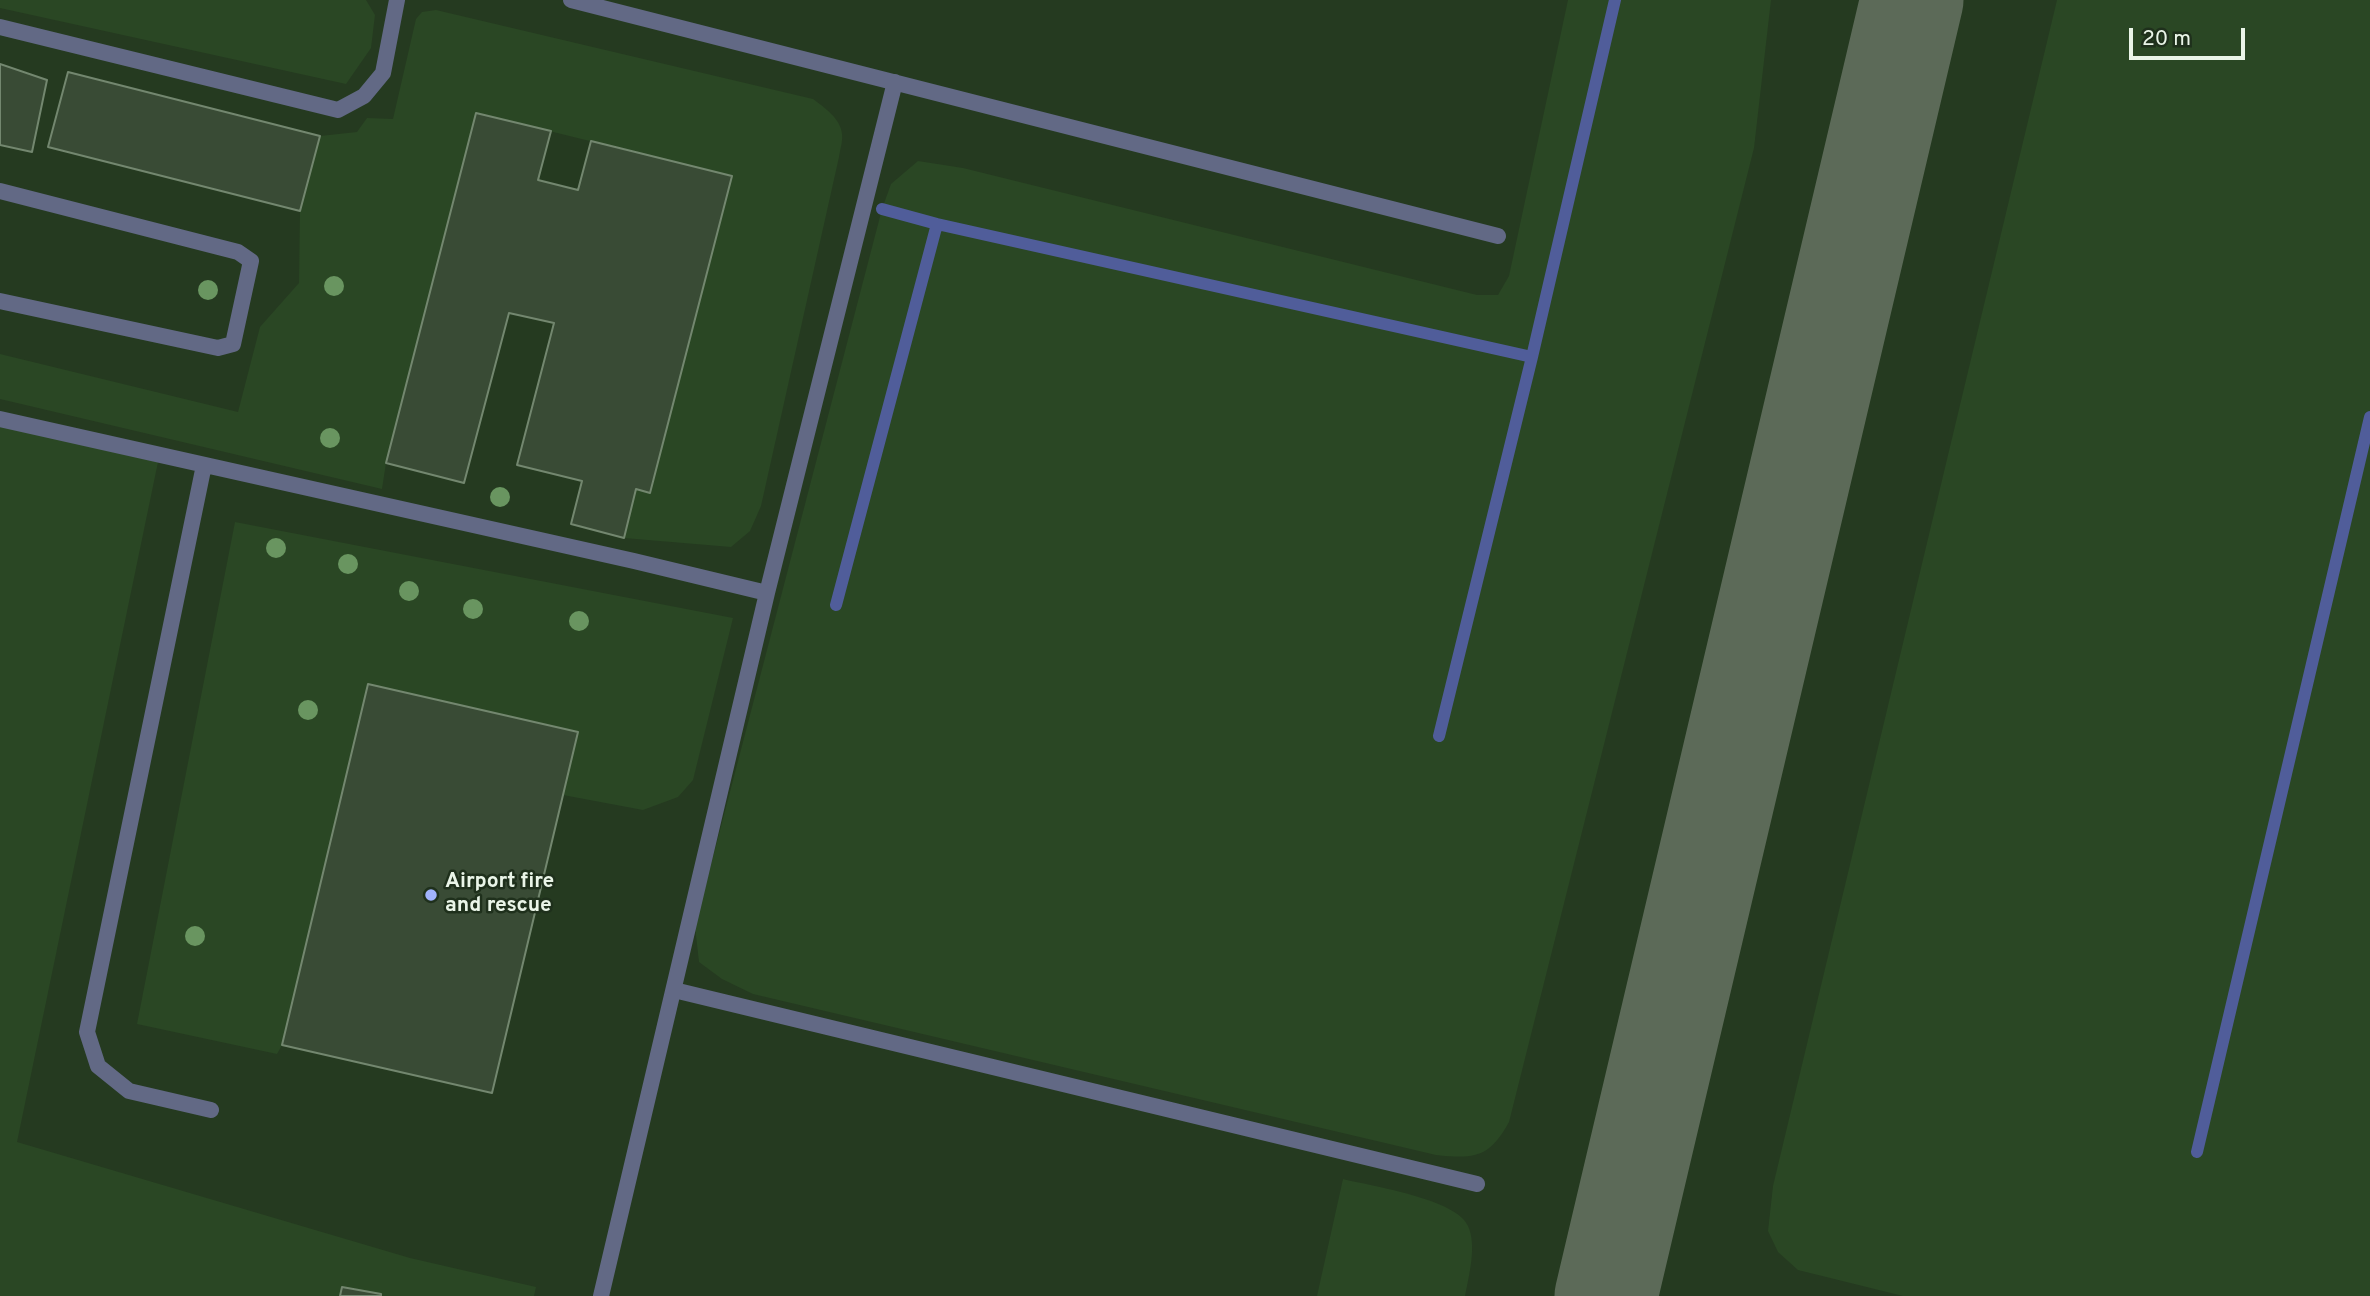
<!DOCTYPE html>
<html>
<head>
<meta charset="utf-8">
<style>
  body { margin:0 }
  #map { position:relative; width:2370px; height:1296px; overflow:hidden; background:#1f301c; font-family:Overpass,sans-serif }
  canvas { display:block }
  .scale { position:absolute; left:2129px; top:28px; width:116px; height:32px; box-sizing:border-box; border:4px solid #eaf5e8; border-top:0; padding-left:9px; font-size:21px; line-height:24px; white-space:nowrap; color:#eaf5e8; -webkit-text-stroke:5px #1f301c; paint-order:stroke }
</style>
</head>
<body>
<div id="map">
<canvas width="2370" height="1296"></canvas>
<div class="scale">20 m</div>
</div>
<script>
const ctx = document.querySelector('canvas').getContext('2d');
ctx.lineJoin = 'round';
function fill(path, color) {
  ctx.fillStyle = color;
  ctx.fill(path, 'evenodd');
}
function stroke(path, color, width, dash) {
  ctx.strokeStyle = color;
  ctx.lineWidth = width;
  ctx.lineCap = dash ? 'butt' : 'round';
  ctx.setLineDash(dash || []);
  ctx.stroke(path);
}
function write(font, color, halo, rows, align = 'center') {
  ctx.font = font + ' Overpass,sans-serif';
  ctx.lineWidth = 5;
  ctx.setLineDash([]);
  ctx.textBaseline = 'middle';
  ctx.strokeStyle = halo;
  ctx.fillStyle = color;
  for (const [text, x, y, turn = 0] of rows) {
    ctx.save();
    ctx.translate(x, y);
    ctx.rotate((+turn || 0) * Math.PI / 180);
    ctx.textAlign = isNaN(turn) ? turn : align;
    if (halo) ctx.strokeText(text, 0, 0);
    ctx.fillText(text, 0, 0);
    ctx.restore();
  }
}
fill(new Path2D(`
  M0 0H2370V1296H0Z`), '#253a20');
fill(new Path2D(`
  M0 0H366L375 15 371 48 346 84 0 8Z
  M1568 0H1771L1754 148 1509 1122C1489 1158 1475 1159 1436 1155L753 994 722 979 699 962 695 926 882 209 891 184 918 161 963 168 1477 295H1498L1509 276Z
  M2057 0H2370V1296H1903L1798 1270 1778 1252 1768 1231 1773 1186Z
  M436 10 813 99C824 107 841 119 842 134 843 141 840 150 839 157L761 506 750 531 731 547 624 538 636 489 650 493 732 176 476 113 386 463 382 489 0 399V354L238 412 260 327 299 283 300 211 320 136 357 132 367 118 393 119 416 19 422 12Z
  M0 426 158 462 17 1142 410 1258 536 1287 534 1296H0Z
  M235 522 733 618 693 780 678 797 643 810 563 795 578 732 368 684 282 1045 277 1054 137 1024Z
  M1343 1179C1371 1186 1457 1199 1468 1226 1477 1245 1469 1276 1465 1296H1317Z`), '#2a4724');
stroke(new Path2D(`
  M882 209 937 224 1532 357
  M836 605 937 224
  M1439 736 1532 357 1615 0
  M2197 1152 2370 417`), '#505d9a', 12);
stroke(new Path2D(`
  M1606 1296 1912 0`), '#5c6a58', 103);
const building = new Path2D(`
  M0 64 47 80 32 152 0 145Z
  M68 72 320 136 300 211 48 147Z
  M476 113 551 131 538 180 578 190 591 141 732 176 650 493 636 489 624 538 571 524 582 481 517 465 554 323 509 313 464 483 386 463Z
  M368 684 578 732 492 1093 282 1045Z
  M342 1287 381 1294V1296H340Z`);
fill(building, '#394b35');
stroke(building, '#73876f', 2);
stroke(new Path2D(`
  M571 0 1498 236
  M0 27 338 110 364 96 383 73 397 0
  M0 191 238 252 251 261 233 344 218 348 0 301
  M0 419 634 561 767 593
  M204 465 87 1032 98 1066 129 1091 211 1110
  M674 990 1477 1184
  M601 1296 767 593 895 82`), '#626985', 16);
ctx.fillStyle = '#699560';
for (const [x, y] of [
  [334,286],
  [208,290],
  [330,438],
  [500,497],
  [276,548],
  [348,564],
  [409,591],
  [473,609],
  [579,621],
  [308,710],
  [195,936]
]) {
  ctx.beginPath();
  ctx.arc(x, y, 10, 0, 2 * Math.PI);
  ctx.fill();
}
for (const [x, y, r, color] of [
  [431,895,7,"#a1b3fd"]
]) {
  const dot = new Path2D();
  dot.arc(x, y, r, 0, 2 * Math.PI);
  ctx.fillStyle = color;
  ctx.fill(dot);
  stroke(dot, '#1f301c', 2.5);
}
write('bold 21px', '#eaf5e8', '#1f301c', [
  ["Airport fire",445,883],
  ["and rescue",445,907]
], 'left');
</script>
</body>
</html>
